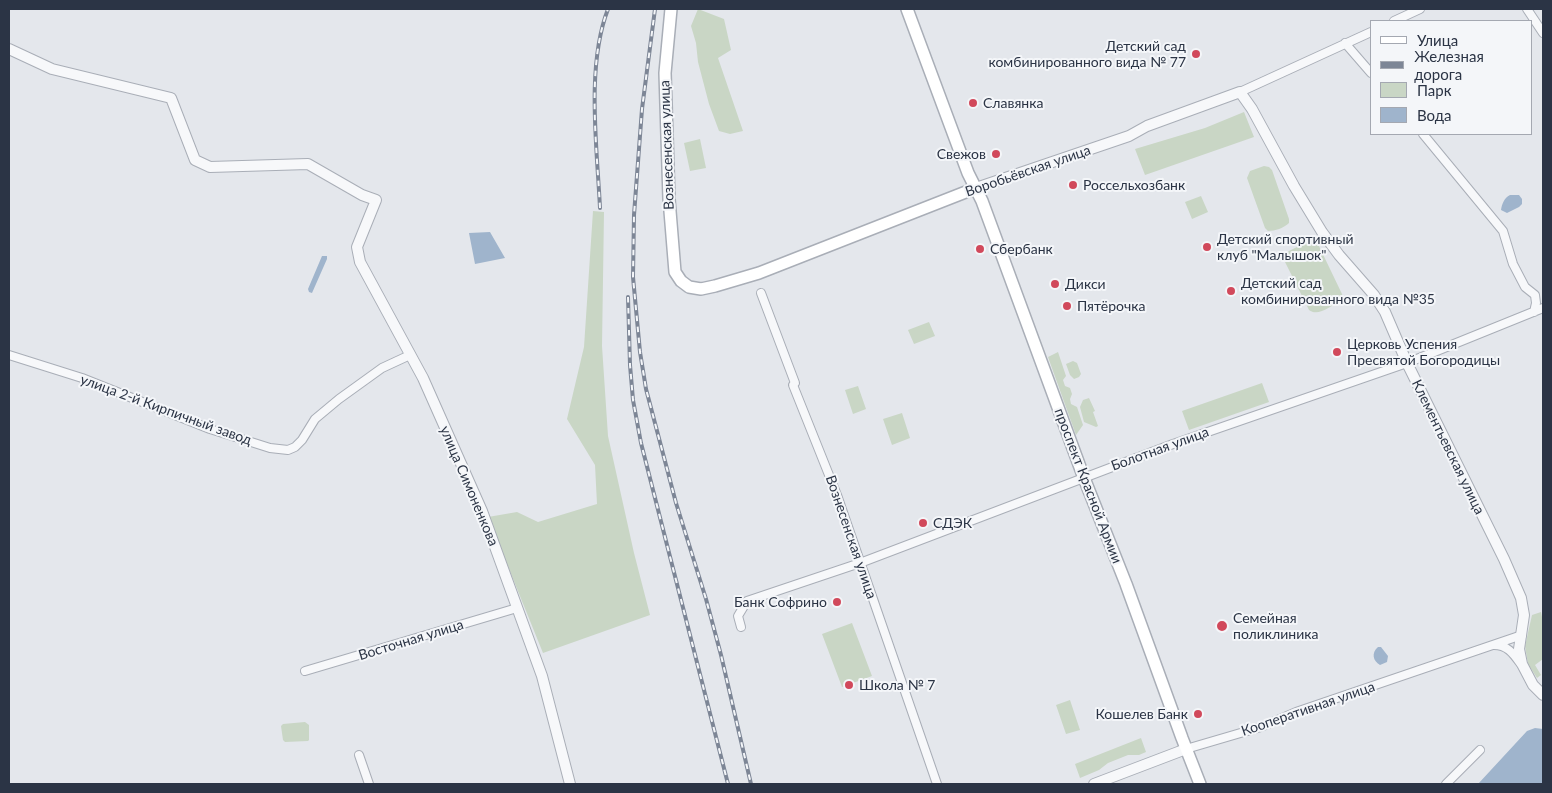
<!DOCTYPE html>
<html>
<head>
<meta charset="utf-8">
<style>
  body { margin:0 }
  #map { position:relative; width:1552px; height:793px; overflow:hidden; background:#e4e7ec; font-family:Lato,sans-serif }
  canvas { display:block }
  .frame { position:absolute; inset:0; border:10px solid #2b3445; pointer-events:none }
  .legend { position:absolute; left:1370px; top:20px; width:162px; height:115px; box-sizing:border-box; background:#f4f6f9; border:1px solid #a4a8b1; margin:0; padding:6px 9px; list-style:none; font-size:15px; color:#2b3445 }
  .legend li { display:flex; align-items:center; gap:10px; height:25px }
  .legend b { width:25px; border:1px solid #a4a8b1 }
</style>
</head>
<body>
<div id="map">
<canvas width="1552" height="793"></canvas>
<div class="frame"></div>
<ul class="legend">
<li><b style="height:6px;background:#fff"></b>Улица</li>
<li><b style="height:6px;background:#7d8696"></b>Железная дорога</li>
<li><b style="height:14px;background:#c9d6c5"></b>Парк</li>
<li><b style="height:14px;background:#9fb4cc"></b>Вода</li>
</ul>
</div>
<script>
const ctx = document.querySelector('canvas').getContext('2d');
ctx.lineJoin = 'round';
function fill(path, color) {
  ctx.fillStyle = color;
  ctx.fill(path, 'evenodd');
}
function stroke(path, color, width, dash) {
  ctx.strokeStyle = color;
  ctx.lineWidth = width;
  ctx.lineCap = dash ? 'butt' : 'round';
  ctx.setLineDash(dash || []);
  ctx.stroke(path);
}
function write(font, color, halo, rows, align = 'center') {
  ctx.font = font + ' Lato,sans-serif';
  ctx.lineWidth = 4;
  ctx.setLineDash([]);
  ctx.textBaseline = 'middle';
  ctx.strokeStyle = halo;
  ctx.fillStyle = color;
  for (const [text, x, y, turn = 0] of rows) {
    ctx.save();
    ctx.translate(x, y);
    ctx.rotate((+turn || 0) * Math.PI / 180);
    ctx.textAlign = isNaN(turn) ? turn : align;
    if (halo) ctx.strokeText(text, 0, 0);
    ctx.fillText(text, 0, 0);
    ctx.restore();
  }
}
fill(new Path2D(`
  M698 9 724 19 731 50 718 58 743 131 730 134 719 131 709 104 698 62 696 43 691 26Z
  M1244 112 1254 137 1145 175 1135 149 1205 128Z
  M700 139 706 168 690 171 684 143Z
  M1264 166 1269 167 1272 170 1289 219V223C1284 228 1275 231 1268 231L1265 228 1247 178 1250 171Z
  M1201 196 1208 212 1192 219 1185 202Z
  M593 211 604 212 602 346 608 436 634 553 650 615 543 653 488 517 517 512 538 522 597 504 595 465 567 419 584 347Z
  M1311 240H1315L1318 244 1342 294 1343 298 1340 301C1331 306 1318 317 1309 310L1284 260 1287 252Z
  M929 322 935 336 914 344 908 330Z
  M1058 352 1066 376 1063 380 1065 386 1070 388 1072 394 1070 399 1071 404 1077 407 1083 425 1076 435 1048 357Z
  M1073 361 1077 363 1081 374 1079 377 1074 379 1070 375 1066 364Z
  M1262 383 1269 402 1189 430 1182 411Z
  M858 386 866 409 853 414 845 390Z
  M1089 398 1095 411 1093 412 1098 426 1096 427 1084 422 1080 407 1083 400Z
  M902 413 910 438 892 445 883 419Z
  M1541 612 1543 622V659L1535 665 1541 675 1537 678 1528 664 1525 646 1532 615Z
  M852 623 872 676 842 687 822 634Z
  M1070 700 1080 730 1066 734 1056 705Z
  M305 722 309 725V740L308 741 285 742 283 740 281 726 283 724Z
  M1141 738 1146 752 1139 755H1128L1108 763 1099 770 1080 778 1075 764Z`), '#c9d6c5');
fill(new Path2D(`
  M1510 195H1519L1522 199V204L1519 207 1507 213 1501 210C1502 204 1504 198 1510 195Z
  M490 232 505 258 475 264 469 233Z
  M322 256H327V259L312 293 309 292 308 289Z
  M1378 647H1381L1388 656 1387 662 1380 665C1373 661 1371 653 1378 647Z
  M1535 728 1543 729V784H1478L1527 731Z`), '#9fb4cc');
const minor = new Path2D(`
  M1527 9 1543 33
  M1394 21 1420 9
  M1345 43 1371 73
  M1240 92 1371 32
  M1423 134 1503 231 1513 264 1525 287 1535 295 1536 303 1534 312
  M761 293 795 383 793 385 837 495 937 784
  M9 355 82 378 210 429 270 448 288 450 295 447 302 440 315 419 339 399 382 368 410 355
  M741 627 738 616 747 601 860 563 1173 444 1407 363 1543 308
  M1494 645C1507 645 1513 653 1520 663
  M305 671 517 608
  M1186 749 1261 727 1296 712 1522 635
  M359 755 369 784
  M1446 784 1480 750`);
const tertiary = new Path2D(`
  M9 49 52 69 171 98 195 160 210 167 308 164 362 195 376 200 357 247 360 262 423 378 482 511 542 676 570 784
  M976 188 1129 136 1147 126 1240 92 1252 109 1294 186 1322 232 1339 255 1374 295 1385 312 1407 363 1504 559 1521 598 1524 615 1519 649 1522 664 1533 685 1543 695
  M1094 784 1186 749`);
const secondary = new Path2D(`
  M671 9 665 73 669 199 675 272 681 281 689 287 701 289 715 286 759 273 976 188
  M907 9 968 173 982 201 1084 478 1126 584 1182 738 1200 784`);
stroke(minor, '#a9aeb7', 10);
stroke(tertiary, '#a9aeb7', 12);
stroke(secondary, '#a9aeb7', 14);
stroke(minor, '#f7f8fa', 8);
stroke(tertiary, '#f7f8fa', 10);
stroke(secondary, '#fff', 11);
const rail = new Path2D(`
  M655 9 642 109 634 215 633 277 640 352 646 389 676 503 706 599 721 655 751 784
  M600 208C597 147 586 66 608 9
  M628 297 630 365 633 400 641 443 728 784`);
stroke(rail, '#7d8696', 4);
stroke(rail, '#f4f6f9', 2, [5.5]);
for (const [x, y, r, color] of [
  [1196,54,5,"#d1495b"],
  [973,103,5,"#d1495b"],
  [996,154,5,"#d1495b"],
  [1073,185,5,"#d1495b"],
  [1207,247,5,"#d1495b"],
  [980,249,5,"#d1495b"],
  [1055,284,5,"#d1495b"],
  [1231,291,5,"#d1495b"],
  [1067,306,5,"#d1495b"],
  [1337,352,5,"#d1495b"],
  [923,523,5,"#d1495b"],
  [837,602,5,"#d1495b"],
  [1222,626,6,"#d1495b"],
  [849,685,5,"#d1495b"],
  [1198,714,5,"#d1495b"]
]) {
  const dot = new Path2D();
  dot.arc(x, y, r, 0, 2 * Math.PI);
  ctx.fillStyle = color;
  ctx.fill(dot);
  stroke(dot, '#f4f6f9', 2);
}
write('14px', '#2b3445', '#f4f6f9', [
  ["Детский сад",1186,46,"right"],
  ["комбинированного вида № 77",1186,62,"right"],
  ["Славянка",983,103],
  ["Свежов",986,154,"right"],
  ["Россельхозбанк",1083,185],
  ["Детский спортивный",1217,239],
  ["клуб \"Малышок\"",1217,255],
  ["Сбербанк",990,249],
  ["Детский сад",1241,283],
  ["комбинированного вида №35",1241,299],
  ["Дикси",1065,284],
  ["Пятёрочка",1077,306],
  ["Церковь Успения",1347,344],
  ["Пресвятой Богородицы",1347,360],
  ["СДЭК",933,523],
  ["Банк Софрино",827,602,"right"],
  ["Семейная",1233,618],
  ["поликлиника",1233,634],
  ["Школа № 7",859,685],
  ["Кошелев Банк",1188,714,"right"]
], 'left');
write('14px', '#2b3445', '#f4f6f9', [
  ["Вознесенская улица",667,145,-92],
  ["Воробьёвская улица",1028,171,-19],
  ["улица 2-й Кирпичный завод",166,410,20],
  ["Клементьевская улица",1448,447,64],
  ["Болотная улица",1160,449,-20],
  ["улица Симоненкова",469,486,67],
  ["проспект Красной Армии",1088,486,69],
  ["Вознесенская улица",851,537,71],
  ["Восточная улица",411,640,-17],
  ["Кооперативная улица",1308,709,-19]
]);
</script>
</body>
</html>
